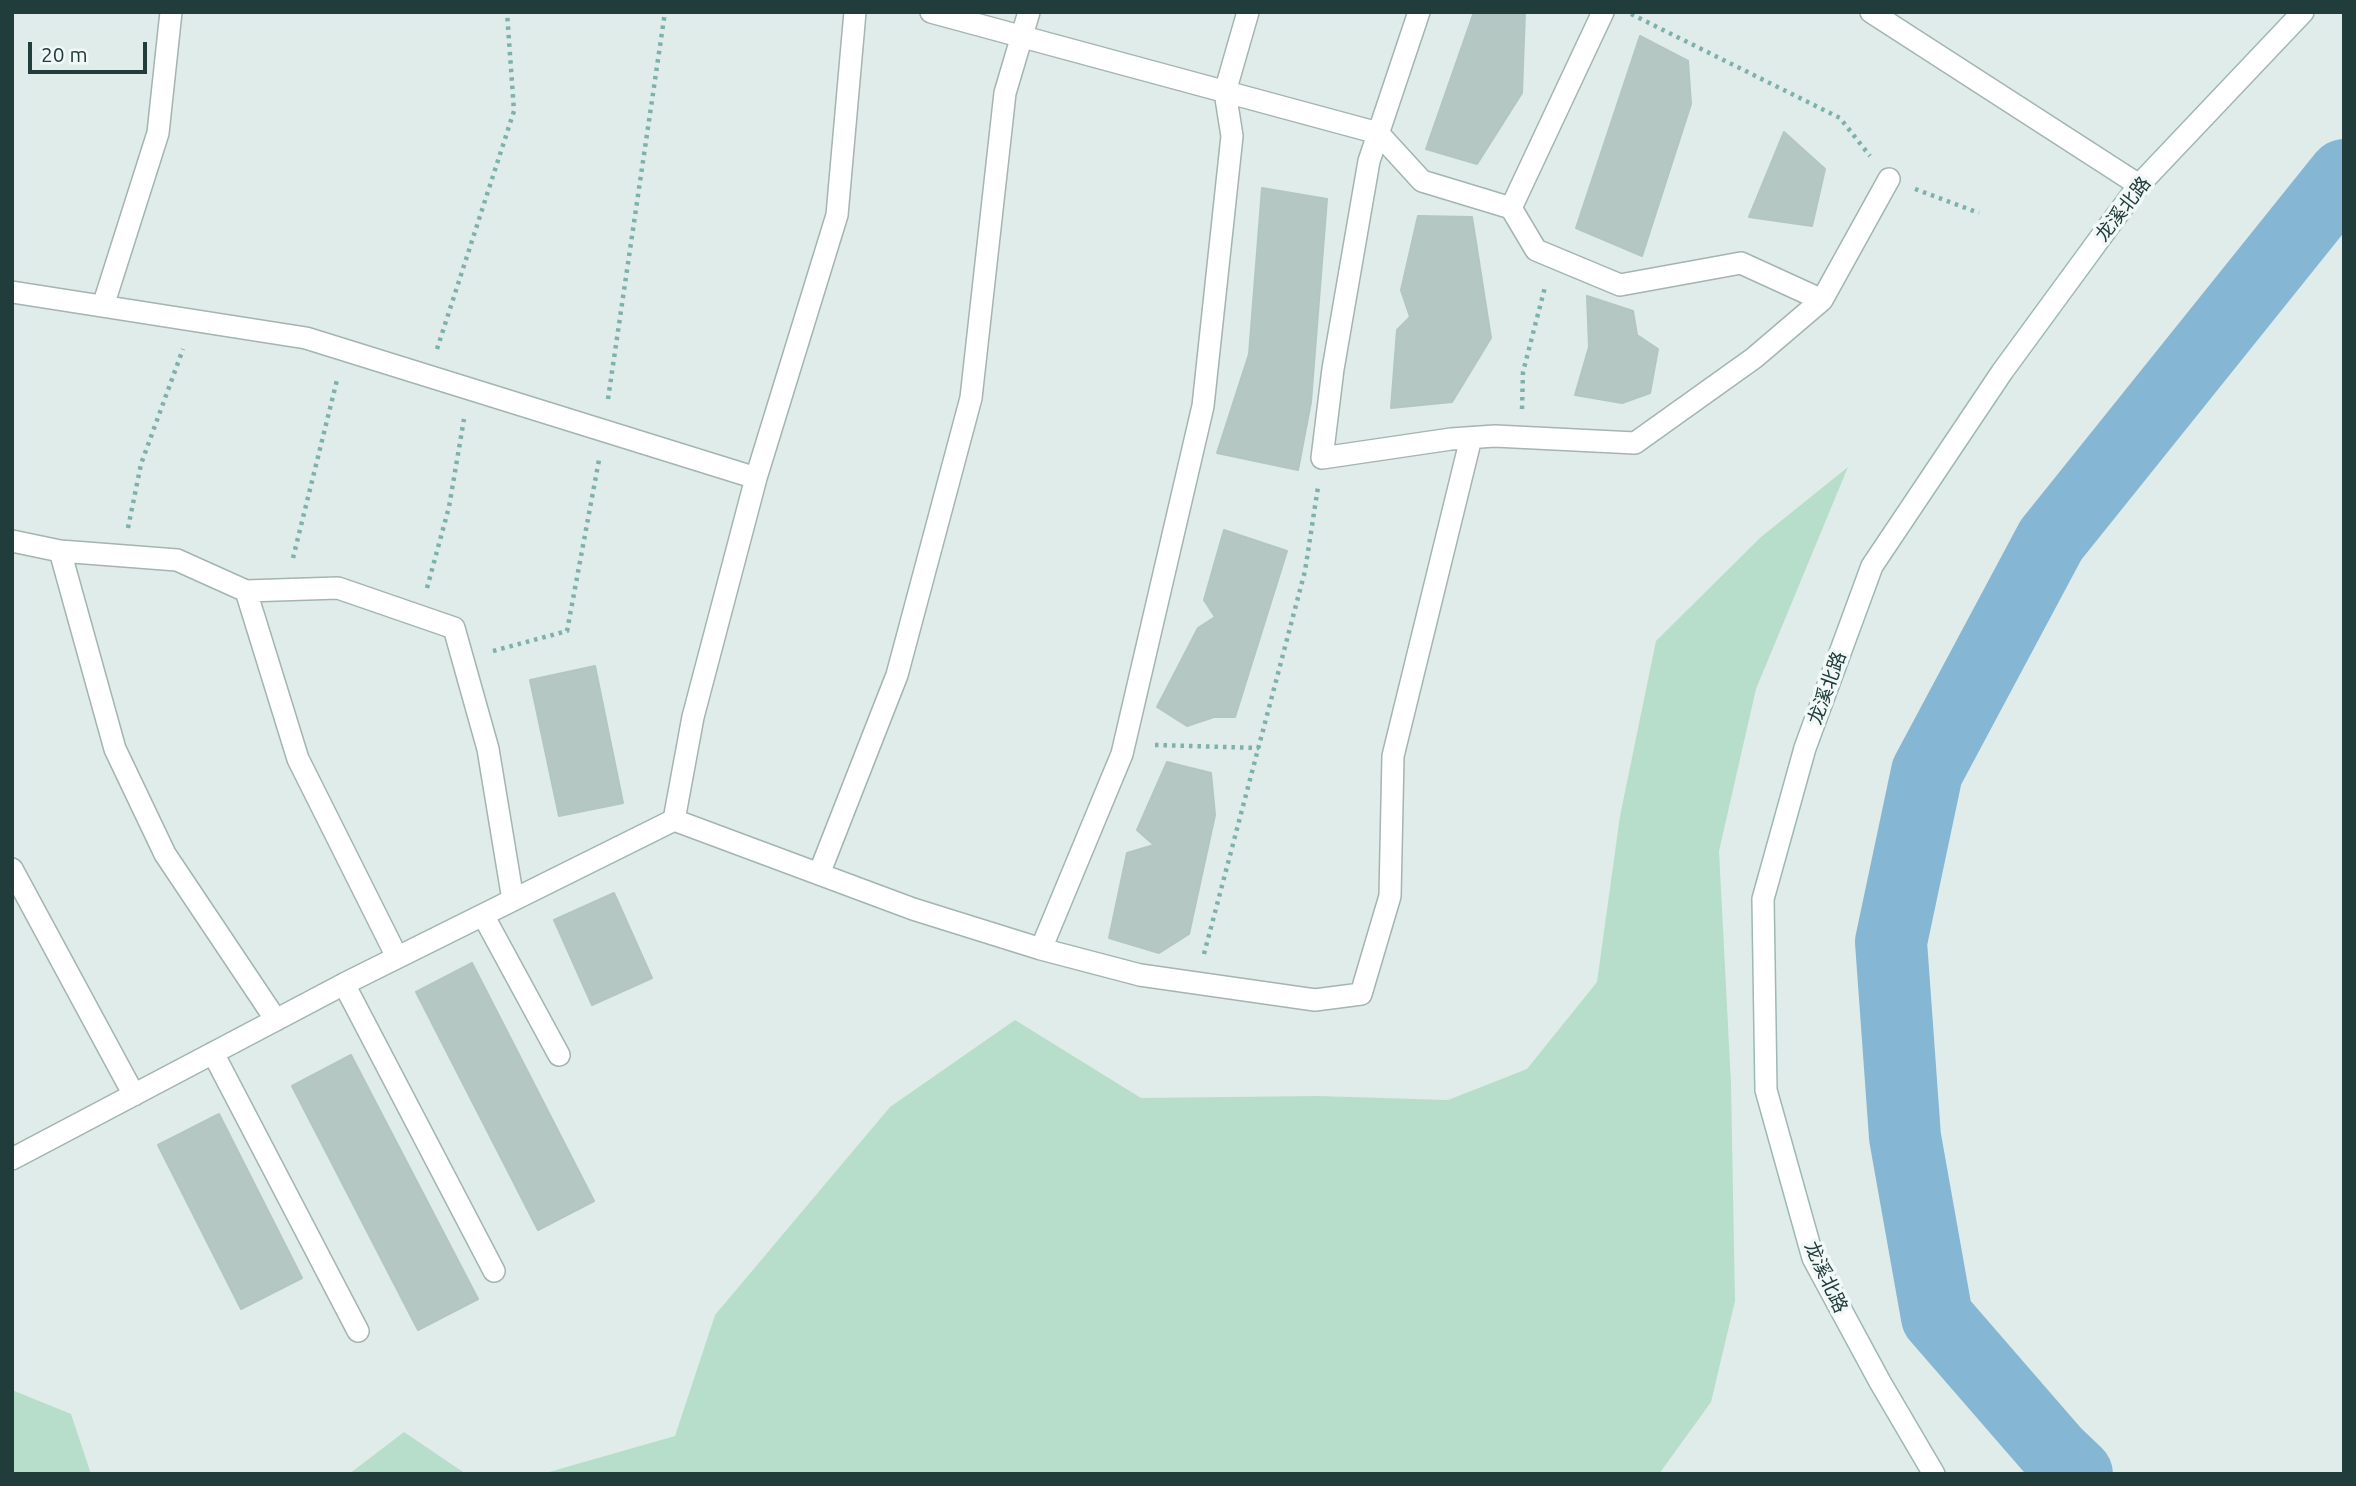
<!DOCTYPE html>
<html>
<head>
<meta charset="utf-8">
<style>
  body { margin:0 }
  #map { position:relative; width:2356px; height:1486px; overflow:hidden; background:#e0ece9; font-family:Ubuntu,sans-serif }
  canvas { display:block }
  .frame { position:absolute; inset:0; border:14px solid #203d3b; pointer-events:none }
  .scale { position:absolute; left:28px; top:42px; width:119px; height:32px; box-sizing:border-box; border:4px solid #203d3b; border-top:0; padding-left:9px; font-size:21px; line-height:24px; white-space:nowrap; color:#203d3b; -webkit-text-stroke:5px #f1f8f6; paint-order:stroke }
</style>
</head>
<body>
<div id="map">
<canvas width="2356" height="1486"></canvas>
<div class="frame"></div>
<div class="scale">20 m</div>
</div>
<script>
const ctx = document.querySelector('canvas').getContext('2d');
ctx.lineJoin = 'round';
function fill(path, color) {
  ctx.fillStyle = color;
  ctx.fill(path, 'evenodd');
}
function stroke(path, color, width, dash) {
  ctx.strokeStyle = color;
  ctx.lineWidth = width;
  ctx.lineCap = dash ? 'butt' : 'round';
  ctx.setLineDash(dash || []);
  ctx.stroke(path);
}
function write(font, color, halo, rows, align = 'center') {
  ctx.font = font + ' Ubuntu,"Noto Sans SC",sans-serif';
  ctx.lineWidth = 7;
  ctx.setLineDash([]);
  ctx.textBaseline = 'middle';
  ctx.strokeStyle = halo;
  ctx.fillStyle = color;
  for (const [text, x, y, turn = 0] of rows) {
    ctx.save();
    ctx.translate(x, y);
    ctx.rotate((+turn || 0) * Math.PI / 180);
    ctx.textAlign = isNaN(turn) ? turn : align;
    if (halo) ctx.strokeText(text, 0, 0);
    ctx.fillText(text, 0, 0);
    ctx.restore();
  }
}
fill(new Path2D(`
  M1848 467 1756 689 1719 851 1731 1084 1735 1301 1711 1402 1659 1474H542L675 1436 715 1315 890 1107 1015 1020 1141 1098 1317 1096 1448 1100 1527 1069 1597 982 1620 816 1656 641 1761 537Z
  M12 1390 71 1414 91 1474H12Z
  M404 1432 466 1474H349Z`), '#b7deca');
stroke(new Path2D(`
  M2077 1474 2055 1453 1937 1317 1905 1137 1891 942 1927 772 2051 540 2344 175`), '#85b7d4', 72);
const building = new Path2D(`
  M1474 12H1525L1522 93 1477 164 1426 149Z
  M1640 36 1688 61 1691 104 1642 256 1576 228Z
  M1784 132 1825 169 1812 226 1749 217Z
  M1262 188 1327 199 1311 402 1298 470 1217 453 1249 354Z
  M1418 216 1472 217 1491 338 1452 402 1391 408 1397 330 1410 317 1401 290Z
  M1587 296 1633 311 1637 335 1658 349 1650 393 1622 403 1575 395 1589 347Z
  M1224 530 1287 551 1235 717H1214L1187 726 1157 707 1198 628 1215 617 1204 600Z
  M595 666 623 803 559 816 530 680Z
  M1167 762 1211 773 1215 815 1189 934 1159 953 1109 938 1127 853 1154 845 1137 830Z
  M614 893 652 978 592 1005 554 920Z
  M472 963 594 1201 538 1230 416 992Z
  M351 1055 478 1299 418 1330 292 1086Z
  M219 1114 302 1278 241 1309 158 1145Z`);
fill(building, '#b5c7c3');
stroke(building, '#b2c6c2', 2);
const street = new Path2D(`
  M931 12 1378 133 1422 181 1511 208 1536 250 1620 285 1741 263 1822 300
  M1419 12 1369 161 1333 369 1322 458 1451 439 1495 436 1635 443 1754 358 1822 300 1889 179
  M1871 12 2139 185
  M1511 208 1603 12
  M12 292 306 338 756 478
  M103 306 158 133 171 12
  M12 541 60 551 177 560 246 591 338 588 454 628 488 749 513 900
  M60 551 115 749 165 854 276 1020
  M246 591 298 759 397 957
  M674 820 693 717 756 478 837 215 855 12
  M12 869 134 1095
  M819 874 897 675 971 398 1005 93 1029 12
  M483 915 559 1055
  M1041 949 1122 754 1203 406 1232 136 1225 92 1248 12
  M344 984 494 1271
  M213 1053 358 1331
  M12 1159 344 984 674 820 913 909 1041 949 1140 975 1315 1000 1361 994 1390 896 1393 756 1471 438`);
const secondary = new Path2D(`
  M1934 1474 1880 1382 1813 1258 1766 1090 1763 899 1805 748 1872 566 2002 372 2139 185 2303 12`);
stroke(street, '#a3b4b1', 24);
stroke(secondary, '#9eb8b4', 24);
stroke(new Path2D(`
  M1631 14 1840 118 1870 156
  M1915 189 1979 213
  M437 349 514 111 507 12
  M608 399 665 12
  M1522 409 1523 372 1545 287
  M128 528 141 464 183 349
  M293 558 337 380
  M427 588 449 507 464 419
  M493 651 567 631 599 460
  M1155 745 1259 748
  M1204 954 1305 571 1318 487`), '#7fb1ac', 4.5, [3.5, 5]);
stroke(street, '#fff', 21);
stroke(secondary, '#fff', 21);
write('19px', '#203d3b', '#f1f8f6', [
  ["龙溪北路",2123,209,-52],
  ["龙溪北路",1827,688,-70],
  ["龙溪北路",1826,1277,65]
]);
</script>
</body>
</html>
